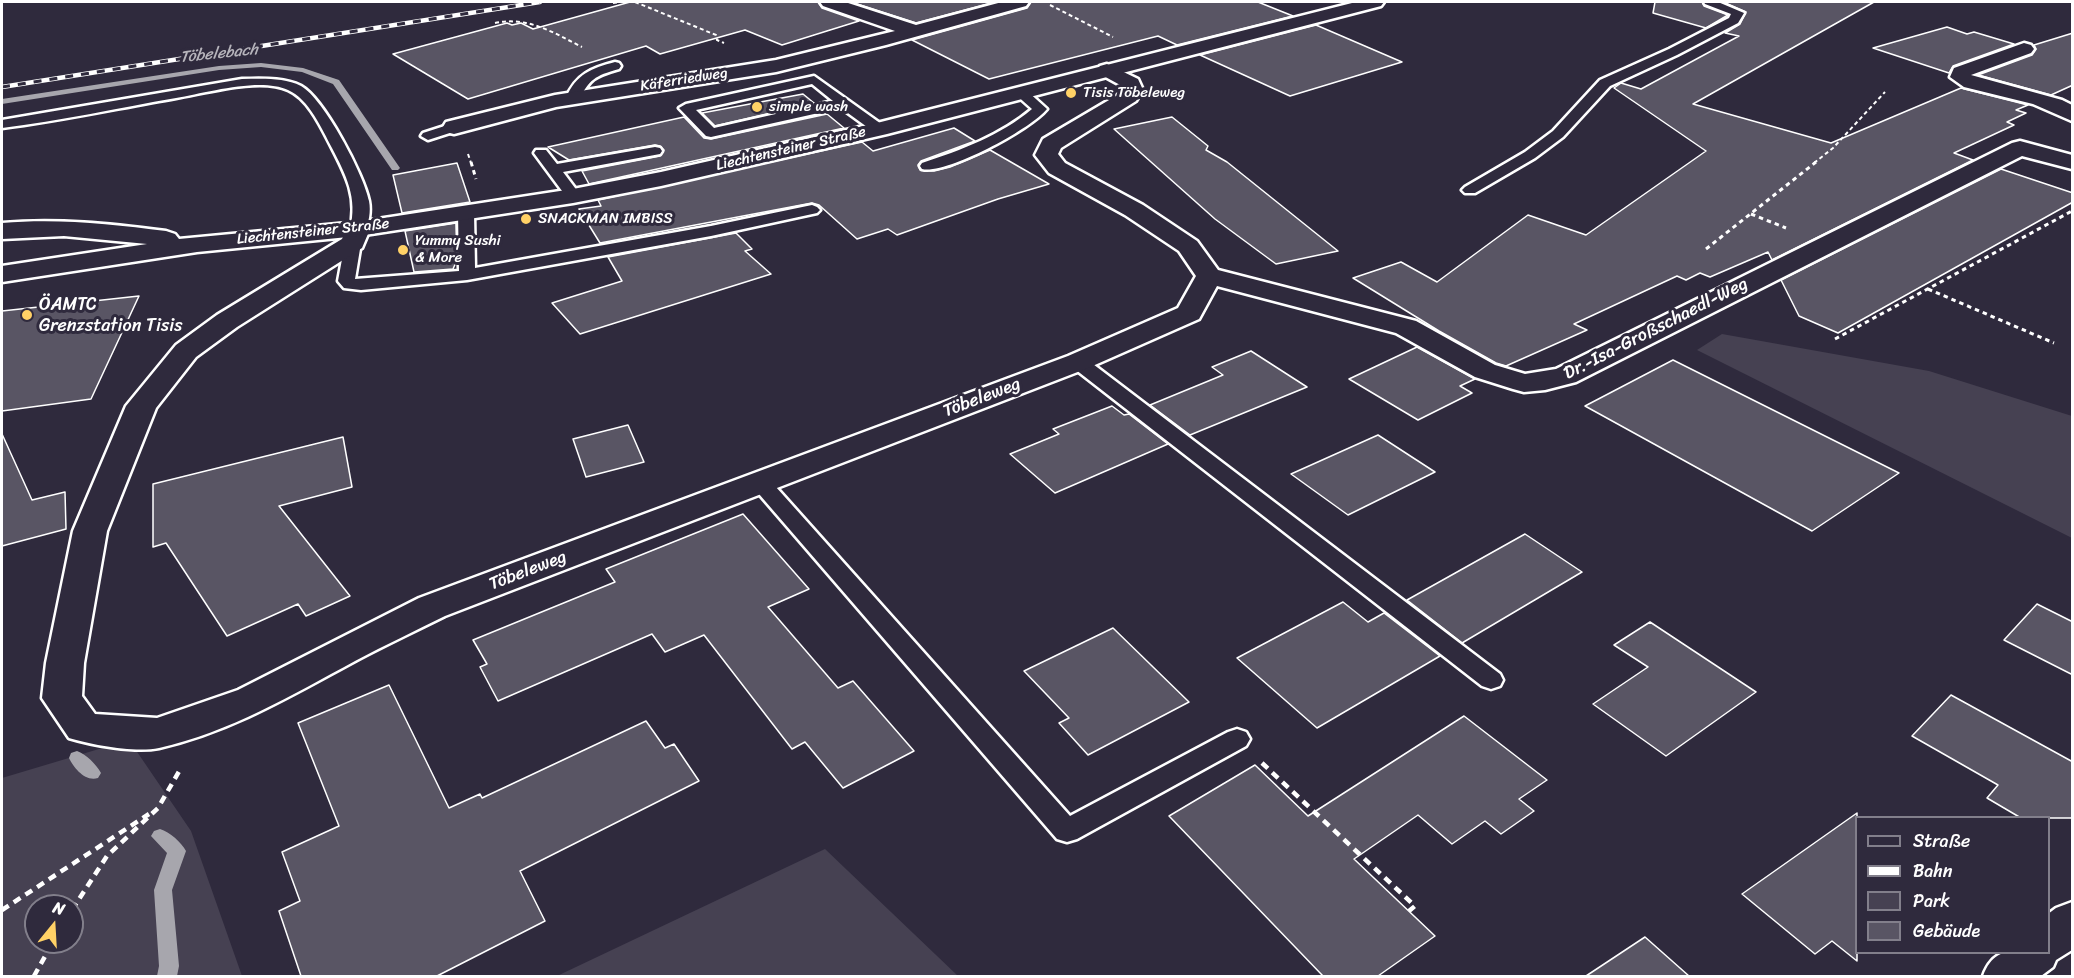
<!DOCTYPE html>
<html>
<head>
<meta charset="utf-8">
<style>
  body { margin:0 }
  #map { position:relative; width:2074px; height:978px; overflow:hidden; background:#2f2a3d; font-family:Sriracha,sans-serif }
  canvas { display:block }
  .frame { position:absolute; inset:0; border:3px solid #fff; pointer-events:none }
  .legend { position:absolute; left:1855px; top:816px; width:195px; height:138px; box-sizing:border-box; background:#2f2a3d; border:2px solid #827f8b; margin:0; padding:8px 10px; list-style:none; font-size:18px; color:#fff }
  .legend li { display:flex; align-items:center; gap:12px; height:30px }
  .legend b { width:30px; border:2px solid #827f8b }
  .north { position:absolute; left:24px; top:894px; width:60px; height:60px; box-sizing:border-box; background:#2f2a3d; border:2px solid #827f8b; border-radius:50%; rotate:18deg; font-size:16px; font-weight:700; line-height:24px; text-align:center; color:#fff }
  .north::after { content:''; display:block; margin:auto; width:21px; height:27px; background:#ffd166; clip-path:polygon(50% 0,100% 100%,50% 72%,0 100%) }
</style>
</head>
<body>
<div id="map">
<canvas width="2074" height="978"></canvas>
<div class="frame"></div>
<ul class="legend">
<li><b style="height:8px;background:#2f2a3d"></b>Straße</li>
<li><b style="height:8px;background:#fff"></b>Bahn</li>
<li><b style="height:16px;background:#464152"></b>Park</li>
<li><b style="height:16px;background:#595564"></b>Gebäude</li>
</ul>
<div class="north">N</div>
</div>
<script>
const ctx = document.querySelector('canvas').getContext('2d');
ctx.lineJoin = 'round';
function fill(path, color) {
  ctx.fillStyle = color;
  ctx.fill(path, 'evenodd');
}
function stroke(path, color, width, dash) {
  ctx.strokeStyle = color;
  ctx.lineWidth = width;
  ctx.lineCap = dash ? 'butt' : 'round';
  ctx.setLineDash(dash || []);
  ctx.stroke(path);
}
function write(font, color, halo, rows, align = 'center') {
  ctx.font = font + ' Sriracha,sans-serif';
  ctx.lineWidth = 6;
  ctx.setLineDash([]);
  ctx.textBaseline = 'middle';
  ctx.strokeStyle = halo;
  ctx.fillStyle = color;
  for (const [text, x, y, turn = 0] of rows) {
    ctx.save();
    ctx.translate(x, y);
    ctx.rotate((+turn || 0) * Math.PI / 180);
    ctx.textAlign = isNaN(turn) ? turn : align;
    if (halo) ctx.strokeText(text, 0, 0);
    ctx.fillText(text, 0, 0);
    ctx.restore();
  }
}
fill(new Path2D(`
  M1722 334 1929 371 2072 416V538L1697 350Z
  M129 740 191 831 242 976H2V778ZM36 906H72V942H36Z
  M825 849 958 976H557Z`), '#464152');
fill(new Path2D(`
  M261 63 303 68 339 80 400 168 398 170H392L333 84 302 72 261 67 219 70 2 104V99L219 66Z
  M77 751C86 754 96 764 101 773L98 778C85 782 74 768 69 758L71 753Z
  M160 829C170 832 181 842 186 851L172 890 179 966 177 976H157L159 966 154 890 167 853 151 836 154 831Z`), '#a7a6ad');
const building = new Path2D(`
  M630 2H818L822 8 859 21 782 45 745 30 660 54 646 46 468 99 393 54 507 23 512 25 521 23 533 29Z
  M851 2H995L916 23Z
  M1031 2H1258L1293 16 1177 45 1158 36 989 79 912 40 1027 8Z
  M1655 2H1702L1704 6 1728 15 1706 28 1653 13Z
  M1723 2H1874L1693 104 1831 143 1961 88 2028 105 2016 110 2026 113 2007 122 2014 125 1954 153 1973 160 1772 260 1768 252 1710 277 1700 273 1686 280 1677 276 1574 324 1587 330 1506 366 1496 363 1439 331 1353 278 1401 262 1437 282 1528 215 1586 235 1706 151 1614 88 1621 83 1641 89 1739 36 1725 33 1740 24 1746 12Z
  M1316 25 1402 62 1290 96 1200 55Z
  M1947 27 1967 34 1974 32 2014 44 1953 66 1949 73 1873 48Z
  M2073 33V85L2051 95 1978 75 2032 55 2036 49 2034 45Z
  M803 94 814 103 715 126 702 113Z
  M827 114 844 128 589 184 582 171 660 156 664 150 660 146 655 145 569 160 548 147 684 117 704 138 711 139Z
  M1172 117 1208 146 1206 150 1227 162 1338 251 1276 264 1215 219 1114 129Z
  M954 128 975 141 921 161 918 165 920 170 934 171 950 167 990 150 1049 184 998 199 897 235 888 229 857 239 819 205 812 203 600 243 579 209 601 206 598 200 862 142 873 151Z
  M457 163 470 202 402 213 393 175Z
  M2001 169 2073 193V202L1838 333 1799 316 1781 280Z
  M456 223 457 260 453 269 414 272 405 231Z
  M736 233 752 249 745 251 771 274 580 334 552 303 622 281 608 257Z
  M139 296 91 399 2 411V311Z
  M1417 347 1475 379 1460 386 1472 393 1418 420 1349 379Z
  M1251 351 1307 387 1190 435 1150 405 1223 375 1212 367Z
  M1673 360 1899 473 1812 531 1585 406Z
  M1112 406 1124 415 1129 414 1168 444 1055 493 1010 454 1059 434 1053 429Z
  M628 425 644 462 586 477 573 439Z
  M2 434 32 500 65 492 66 529 2 546Z
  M1378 435 1435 472 1348 515 1291 474Z
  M343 437 352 487 279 506 350 596 306 616 298 604 227 636 166 543 153 547V484Z
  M743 514 809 589 768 607 838 688 853 681 914 751 843 788 805 742 792 749 704 635 665 652 652 634 498 701 480 667 487 664 473 640 615 582 606 569Z
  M1525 534 1582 572 1462 643 1407 600Z
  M1343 602 1368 622 1384 613 1440 656 1317 728 1237 658Z
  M2037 604 2073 622V675L2004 640Z
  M1650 622 1756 692 1666 756 1593 704 1648 667 1614 645Z
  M1113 628 1189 702 1088 755 1059 723 1069 718 1024 671Z
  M389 685 449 808 480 794 482 798 646 721 665 748 674 744 699 781 520 871 545 921 437 976H301L279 911 300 901 282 852 339 826 298 723Z
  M1951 695 2073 762V818H2021L1987 798 1998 785 1912 736Z
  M1464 716 1547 780 1519 799 1534 811 1501 834 1485 821 1452 844 1418 815 1354 859 1435 936 1378 976H1323L1169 816 1255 765 1308 816Z
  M1857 813V961L1832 941 1815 954 1742 894Z
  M1645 937 1689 976H1586Z`);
fill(building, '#595564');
stroke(building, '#fff', 1.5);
const service = new Path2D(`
  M1704 2H1718L1744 13 1738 23 1677 55 1610 86 1563 137 1535 158 1475 193H1465L1462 190 1465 187 1525 152 1553 131 1600 80 1669 49 1729 18 1731 14 1705 4Z
  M615 62 619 63 621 66 619 69C594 76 590 79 578 101H568L566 98C576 74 592 68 615 62Z
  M814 76 884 126 886 129 884 132H874L841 108 711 137 706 136 679 108 686 104ZM812 84 833 101 714 128 696 110Z
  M242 79C261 79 283 77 301 86 324 99 364 175 369 201 371 211 369 224 364 232L358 234 350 229C358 198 346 175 332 148 322 129 309 99 288 90 260 77 206 93 176 98 118 108 60 121 2 128V120Z
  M1021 89 1026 90 1047 109C1031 129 946 175 922 169L920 166 922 163C961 150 1000 136 1032 109L1014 93Z
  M454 123 459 124 461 127 459 130 428 140 421 136 423 133Z
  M655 147 660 148 662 151 660 154 563 172 581 196 573 201 568 199 534 153 536 150H546L557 164Z
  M812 205 817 207 820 210 817 213 711 236 467 280 361 290 344 288 338 281 345 243 353 238 361 243 355 279 459 271 458 213 466 208 474 213 475 268 711 226Z
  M1078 356 1085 358 1500 674 1503 680 1500 686 1491 689 1482 686 1071 366 1069 362 1071 358Z
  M760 476 767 477 1070 816 1228 732 1237 729 1246 732 1250 739 1246 746 1077 839 1067 842 1057 839 753 487 750 482 753 477Z`);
const minor = new Path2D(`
  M820 2H845L916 25 1002 2H1029L1026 6 886 45 776 72 556 107 454 134 446 132 443 127 446 122 555 95 776 60 895 31 823 6Z
  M2024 43 2031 45 2034 49 2031 53 1971 75 2062 100 2072 105V121L2033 104 1964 87 1950 77 1954 68Z
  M1107 64 1138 79 1143 90 1136 101 1061 148 1058 154 1065 163 1143 205 1197 241 1218 270 1416 321 1495 365 1525 374 1556 369 2012 143 2020 141 2072 155V169L2022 156 1576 382 1545 390 1524 392 1513 389 1475 377 1396 333 1217 286 1199 319 1088 368 445 616C415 631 385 645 355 661 292 695 230 732 159 748 135 753 92 745 69 738L42 698 46 663 73 531 126 406 176 345 217 315 342 239 349 224 358 222 367 224 370 229 362 248 237 327 196 357 156 408 107 531 84 663 82 696 95 714 157 718 238 690 419 598 1068 356 1178 308 1196 276 1179 251 1125 215 1049 173 1035 155 1043 139 1121 93 1122 86 1100 74 1097 70 1100 66Z
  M2072 902V950L2056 960 2053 967 2041 976H1983C1995 943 2018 952 2048 952V914L2056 908Z`);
const primary = new Path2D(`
  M1356 2H1384L1381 6 887 134 661 186 573 203 358 236 197 252 2 282V266L147 244 64 236 2 239V223C57 218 111 224 166 231L175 234 179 239 358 222 573 189 661 172 877 123Z`);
stroke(service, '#fff', 5);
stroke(minor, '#fff', 5);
stroke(primary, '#fff', 5);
stroke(new Path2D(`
  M635 2 716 35 717 40 724 43
  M613 3 621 2
  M1050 5 1113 37
  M495 23C528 16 554 33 582 47
  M468 154 471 163
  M1814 163 1833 148 1885 92`), '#fff', 2, [4, 3]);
stroke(new Path2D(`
  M471 162 476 179
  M1751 214 1786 228
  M1706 249 1816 162
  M1928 289 2054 343
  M1835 339 2072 211`), '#fff', 3, [4.5, 4]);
stroke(new Path2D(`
  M1262 763 1415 906 1409 911
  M2 910 149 814
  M72 910 107 856 158 808 181 768
  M34 976 53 942`), '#fff', 4.5, [8, 6]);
fill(service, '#2f2a3d');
fill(minor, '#2f2a3d');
fill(primary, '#2f2a3d');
const rail = new Path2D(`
  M2 87 540 2`);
stroke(rail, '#fff', 4.5);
stroke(rail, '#2f2a3d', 3, [8]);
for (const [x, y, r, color] of [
  [1071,93,6,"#ffd166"],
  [757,107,6,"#ffd166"],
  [526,219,6,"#ffd166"],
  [403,250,6,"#ffd166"],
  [27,315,6,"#ffd166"]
]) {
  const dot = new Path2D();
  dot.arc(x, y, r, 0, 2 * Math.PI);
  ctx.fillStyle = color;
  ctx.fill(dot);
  stroke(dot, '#2f2a3d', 2);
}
write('15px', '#fff', '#2f2a3d', [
  ["Käferriedweg",684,80,-9],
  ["Liechtensteiner Straße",791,149,-13],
  ["Liechtensteiner Straße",313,232,-6]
]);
write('15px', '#fff', '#2f2a3d', [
  ["Tisis Töbeleweg",1083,93],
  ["simple wash",769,107],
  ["SNACKMAN IMBISS",538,219],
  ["Yummy Sushi",415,241],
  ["& More",415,258]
], 'left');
write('italic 16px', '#b6b4bb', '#2f2a3d', [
  ["Töbelebach",219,54,-6]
]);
write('18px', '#fff', '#2f2a3d', [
  ["ÖAMTC",39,305],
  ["Grenzstation Tisis",39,326]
], 'left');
write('18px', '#fff', '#2f2a3d', [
  ["Dr.-Isa-Großschaedl-Weg",1656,329,-27],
  ["Töbeleweg",982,398,-21],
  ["Töbeleweg",528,571,-21]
]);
</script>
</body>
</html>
